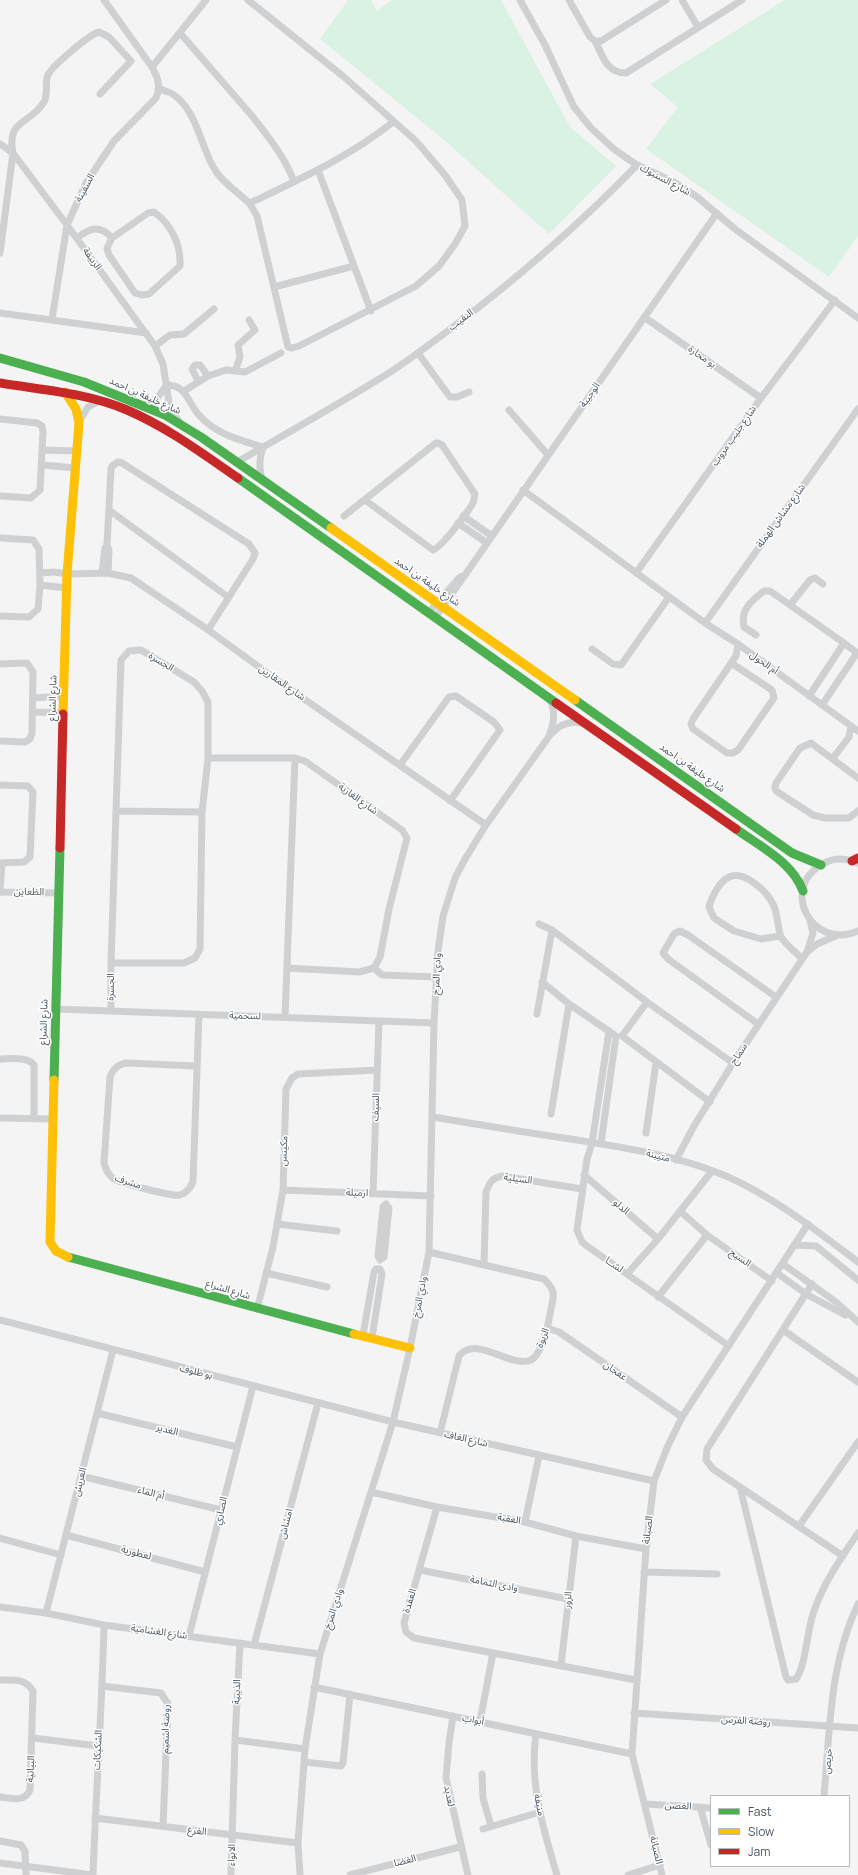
<!DOCTYPE html>
<html>
<head>
<meta charset="utf-8">
<style>
  body { margin:0 }
  #map { position:relative; width:858px; height:1875px; overflow:hidden; background:#f4f4f4; font-family:Manrope,sans-serif }
  canvas { display:block }
  .legend { position:absolute; left:710px; top:1795px; width:140px; height:72px; box-sizing:border-box; background:#fff; border:1px solid #b7bbc0; margin:0; padding:5px 7px; list-style:none; font-size:12px; color:#4a5661 }
  .legend li { display:flex; align-items:center; gap:8px; height:20px }
  .legend b { width:20px; border:1px solid #b7bbc0 }
</style>
</head>
<body>
<div id="map">
<canvas width="858" height="1875"></canvas>
<ul class="legend">
<li><b style="height:5px;background:#4caf50"></b>Fast</li>
<li><b style="height:5px;background:#ffc107"></b>Slow</li>
<li><b style="height:5px;background:#c62828"></b>Jam</li>
</ul>
</div>
<script>
const ctx = document.querySelector('canvas').getContext('2d');
ctx.lineJoin = 'round';
function fill(path, color) {
  ctx.fillStyle = color;
  ctx.fill(path, 'evenodd');
}
function stroke(path, color, width, dash) {
  ctx.strokeStyle = color;
  ctx.lineWidth = width;
  ctx.lineCap = dash ? 'butt' : 'round';
  ctx.setLineDash(dash || []);
  ctx.stroke(path);
}
function write(font, color, halo, rows, align = 'center') {
  ctx.font = font + ' Manrope,"Noto Sans Arabic",sans-serif';
  ctx.lineWidth = 3;
  ctx.setLineDash([]);
  ctx.textBaseline = 'middle';
  ctx.strokeStyle = halo;
  ctx.fillStyle = color;
  for (const [text, x, y, turn = 0] of rows) {
    ctx.save();
    ctx.translate(x, y);
    ctx.rotate((+turn || 0) * Math.PI / 180);
    ctx.textAlign = isNaN(turn) ? turn : align;
    if (halo) ctx.strokeText(text, 0, 0);
    ctx.fillText(text, 0, 0);
    ctx.restore();
  }
}
fill(new Path2D(`
  M348 0H371L377 11 392 0H501L570 127 616 166 549 234 443 139 320 39Z
  M785 0H858V236L829 277 646 149 678 107 650 84Z`), '#d9f2e3');
stroke(new Path2D(`
  M520 0 545 45 574 107 591 128 615 150 637 165 674 182 696 196 735 229 858 318
  M569 0 590 37 595 41H601L666 0
  M682 0 698 27
  M180 33C204 61 229 89 253 117 269 138 285 157 294 182
  M595 41C603 56 606 73 626 73L742 0
  M152 67 206 0
  M160 89C164 91 171 92 174 95 199 113 200 149 217 173 227 186 238 192 249 203 252 206 254 212 257 216L288 347 292 348 299 346 416 286 439 266 455 244 465 226 462 200 445 175 416 141 344 77 248 0
  M0 144 13 153 67 225 155 346 163 364 170 409 179 421
  M318 170 371 311
  M250 203C300 179 349 157 393 122
  M77 238C90 228 100 224 112 238L148 213 154 212C172 225 181 245 180 266L149 294 142 295 135 293 109 255 107 248 112 238
  M0 253 13 153C6 119 31 124 44 102 49 93 44 83 48 75 52 66 90 34 99 32L109 37 131 61 100 94
  M274 287 354 266
  M0 313 146 333
  M644 317 761 398
  M52 319 67 225 86 183 114 141 156 98C161 86 158 78 152 67L104 0
  M155 346 170 335 184 334 214 309
  M418 353 450 397H457L469 392
  M235 371 240 357 238 345 255 330 249 320
  M198 381 192 369 195 365H200L208 376
  M167 385C186 385 188 402 198 414 215 434 239 440 263 447
  M184 391 208 376 226 370 245 372 281 353
  M143 406 157 398 167 385
  M509 410 548 455
  M0 419 37 423 42 426 43 432 40 490 31 498 0 496
  M79 422 88 407 99 401
  M42 450 76 451
  M237 462C289 432 341 403 392 371 413 357 433 342 453 327 519 277 580 224 637 165
  M42 465 75 468
  M262 480C259 467 259 459 263 447
  M523 490 705 623 738 644 858 731
  M109 510 228 597
  M344 516 436 443H438L442 445 475 494C474 497 474 501 473 503 468 512 441 548 433 550L365 500
  M463 516 492 536
  M458 523 487 543
  M0 538 33 540 39 549 40 585 38 609 29 617 0 616
  M40 573 54 572 67 574 108 573 131 578 204 627 284 685 486 825
  M102 573 105 548
  M108 573 109 550 107 545 111 469 112 466 118 462 122 463 249 544 255 553 253 559 208 630
  M636 573 761 398 835 300
  M40 585 67 588
  M790 605 810 580 815 578 823 584
  M428 613 459 578 463 576
  M435 618 717 213
  M705 623 858 409
  M756 635 744 627C740 610 751 601 764 591H770L844 643
  M592 649 613 664 621 665 669 597
  M731 663 772 690 774 698 738 750 733 753H727L693 729 691 724 693 719 736 656 738 644
  M0 664 27 663 33 672 32 733 30 739 25 742 0 741
  M809 696 844 643 857 653 822 705
  M549 697C555 710 555 720 550 733
  M33 698 64 696
  M33 712 64 713
  M208 758H295L305 761 402 830 407 838 389 909 380 957 374 968 359 972 287 968
  M833 758 849 737 851 726
  M400 765 449 697 456 696 494 722 500 730 450 801
  M858 778 811 743 800 748 776 783 775 788 776 791 813 815 825 818H849L858 811
  M0 785 28 786 33 792 30 857 24 862 0 863
  M117 811 202 812
  M858 863C846 858 834 857 823 864 779 887 811 951 858 931
  M0 892 59 893
  M0 892 2 863
  M539 924 552 930 647 1002 733 1063
  M780 936 761 939 734 931 714 918 709 907C712 896 719 882 729 877 745 870 767 892 773 904 778 913 778 931 781 937 786 945 796 952 802 959
  M807 952 817 944 838 935
  M374 968 382 975 437 977
  M542 982 569 1004 613 1034
  M647 1002 622 1036 710 1102
  M56 1009 434 1023
  M111 1011V963L121 660 129 651 141 650 194 682 202 691 208 702V758L202 812 200 949 195 958 184 963H111
  M537 1014 552 930
  M285 1017 295 758
  M758 1024 668 959 663 953 674 934 680 931 688 935 776 997
  M609 1031 592 1143 587 1159 577 1230 582 1242 587 1246 729 1346
  M0 1059C11 1059 27 1056 34 1065V1119
  M196 1066 126 1063C117 1065 113 1069 110 1077L104 1163C106 1170 108 1175 114 1179 121 1183 173 1197 180 1195 187 1193 190 1188 193 1182L199 1014
  M551 1114 569 1004
  M433 1117C481 1125 529 1133 577 1140 627 1148 679 1156 726 1176 774 1197 817 1231 858 1262
  M0 1118 53 1119
  M646 1133 656 1063
  M601 1143 616 1036
  M676 1160 694 1126 733 1063 807 952 813 933 810 921
  M584 1175 658 1239
  M283 1190 431 1196
  M373 1194 379 1021
  M386 1204 389 1208 384 1257 380 1260 378 1256 383 1207Z
  M680 1211 707 1235 772 1281
  M277 1224 337 1231
  M794 1245 816 1246 858 1280
  M429 1252 544 1279C556 1291 554 1295 551 1309 549 1321 542 1355 531 1360 511 1369 476 1334 459 1356L440 1433
  M484 1264 486 1192C490 1182 492 1178 502 1176L582 1189
  M783 1264 836 1302 858 1322
  M266 1273 327 1287
  M777 1273 806 1294 845 1315
  M627 1274 658 1239 712 1171
  M812 1284 707 1449 706 1460 713 1469 843 1556
  M658 1297 707 1235
  M257 1309 273 1247 283 1190 286 1089 292 1078 298 1074 377 1070
  M0 1320 393 1422 654 1481
  M547 1328 559 1332 682 1417
  M783 1330 858 1382
  M363 1335 374 1272 376 1269H380L382 1274 372 1338
  M97 1413 237 1447
  M81 1476 221 1510
  M740 1487 786 1677 788 1680 796 1679C806 1666 807 1629 814 1611 824 1582 841 1558 858 1533
  M371 1492 437 1507 525 1522 576 1536 646 1549
  M437 1507 404 1623 406 1632 414 1638 636 1680
  M525 1522 539 1456
  M799 1526 858 1442
  M66 1535 205 1572
  M0 1538 61 1555
  M420 1570 568 1599
  M644 1572 717 1574
  M0 1607 46 1613 104 1625 320 1654
  M46 1613 113 1350
  M189 1636 253 1386
  M254 1645 318 1403
  M561 1665 576 1536
  M0 1680C14 1680 25 1678 33 1691L30 1790C24 1803 12 1798 0 1797
  M102 1686 161 1693 168 1704 163 1826
  M314 1687 632 1754
  M634 1713 858 1728
  M453 1716 449 1743 446 1778 468 1875
  M480 1721 493 1653
  M536 1734C529 1783 543 1829 557 1875
  M33 1738 98 1746
  M235 1740 305 1749
  M304 1762 341 1766 343 1763 350 1694
  M482 1774 483 1798 491 1826
  M824 1796C830 1730 829 1665 858 1604
  M646 1804 711 1808
  M700 1807 711 1845
  M95 1818 298 1843
  M483 1829 540 1812
  M0 1841 21 1845 25 1851 26 1875
  M0 1863 93 1875
  M93 1875C96 1792 102 1708 104 1625
  M231 1875 235 1740 240 1643
  M300 1875 298 1843 305 1749 320 1654 393 1422 410 1348 429 1252 434 1023 438 951 443 916 455 878 465 859 486 825 550 735C559 725 571 719 585 724
  M350 1875 460 1847
  M628 1875 660 1865
  M662 1875 632 1754 646 1549 654 1481 667 1448 682 1417 808 1224`), '#ced0d2', 7);
stroke(new Path2D(`
  M0 358 84 382 165 415 201 437 331 528
  M238 478 556 703
  M575 700 792 853 821 865
  M736 829C761 847 792 862 803 891
  M54 1080 60 848
  M68 1257 354 1334`), '#4caf50', 9);
stroke(new Path2D(`
  M331 528 575 700
  M63 714 67 574 79 423 76 409 65 392
  M54 1080 50 1242 56 1251 68 1257
  M354 1334 410 1348`), '#ffc107', 9);
stroke(new Path2D(`
  M0 383C42 390 88 393 127 410 167 427 203 454 238 478
  M556 703 736 829
  M60 848 63 714
  M852 861 858 858`), '#c62828', 9);
write('10px', '#4a5661', '#fff', [
  ["شارع السنبوك",665,180,28],
  ["السفينة",85,188,-62],
  ["الربيقة",92,259,54],
  ["النقيب",461,320,-37],
  ["بو محارة",702,357,35],
  ["الوجيبة",590,395,-55],
  ["شارع خليفة بن احمد",145,396,24],
  ["شارع جليب مروب",734,436,-55],
  ["شارع مشاش الهملة",781,516,-54],
  ["شارع خليفة بن احمد",427,582,35],
  ["الجسرة",161,662,31],
  ["أم الحول",764,663,36],
  ["شارع المقارين",282,683,35],
  ["شارع الشراع",53,698,-88],
  ["شارع خليفة بن احمد",692,768,35],
  ["شارع الغارية",358,799,36],
  ["الظعاين",29,892,1],
  ["وادي المرخ",437,974,-87],
  ["الجسرة",111,987,-89],
  ["لسحمية",245,1016,2],
  ["شارع الشراع",44,1022,-88],
  ["سماح",739,1054,-57],
  ["السيف",376,1107,-88],
  ["مكينس",284,1151,-88],
  ["متيبنة",658,1156,14],
  ["السيلية",518,1179,7],
  ["مشرف",128,1182,19],
  ["ارميلة",357,1193,2],
  ["الدلو",621,1207,41],
  ["السيج",740,1258,35],
  ["لشــا",614,1265,35],
  ["شارع الشراع",228,1290,16],
  ["وادي المرخ",420,1297,-79],
  ["الربوة",543,1338,-69],
  ["عفجان",615,1371,35],
  ["بو ظلوف",196,1372,14],
  ["الغدير",167,1430,14],
  ["شارع الغاف",466,1439,13],
  ["العريش",80,1482,-76],
  ["أم الماء",151,1493,14],
  ["الصاري",221,1511,-76],
  ["العقبة",509,1519,10],
  ["امشاش",286,1524,-75],
  ["الصبانة",648,1530,-83],
  ["لعطورية",136,1553,15],
  ["وادى الثمامة",494,1584,11],
  ["الزور",568,1600,-84],
  ["العقدة",410,1601,-73],
  ["وادي المرخ",334,1609,-72],
  ["شارع الغشامية",159,1632,8],
  ["الذيبية",237,1692,-87],
  ["أبواب",473,1720,11],
  ["روضة الفرس",746,1721,4],
  ["روضة اشميم",166,1729,-89],
  ["الشكيكات",98,1750,-87],
  ["خريص",828,1761,-85],
  ["البياتية",31,1769,-87],
  ["لعديد",449,1796,79],
  ["منيفة",539,1805,78],
  ["الغصن",678,1806,3],
  ["الفرع",197,1831,7],
  ["الصبانة",656,1850,77],
  ["الابواء",232,1855,-88],
  ["الغضا",405,1861,-14]
]);
</script>
</body>
</html>
